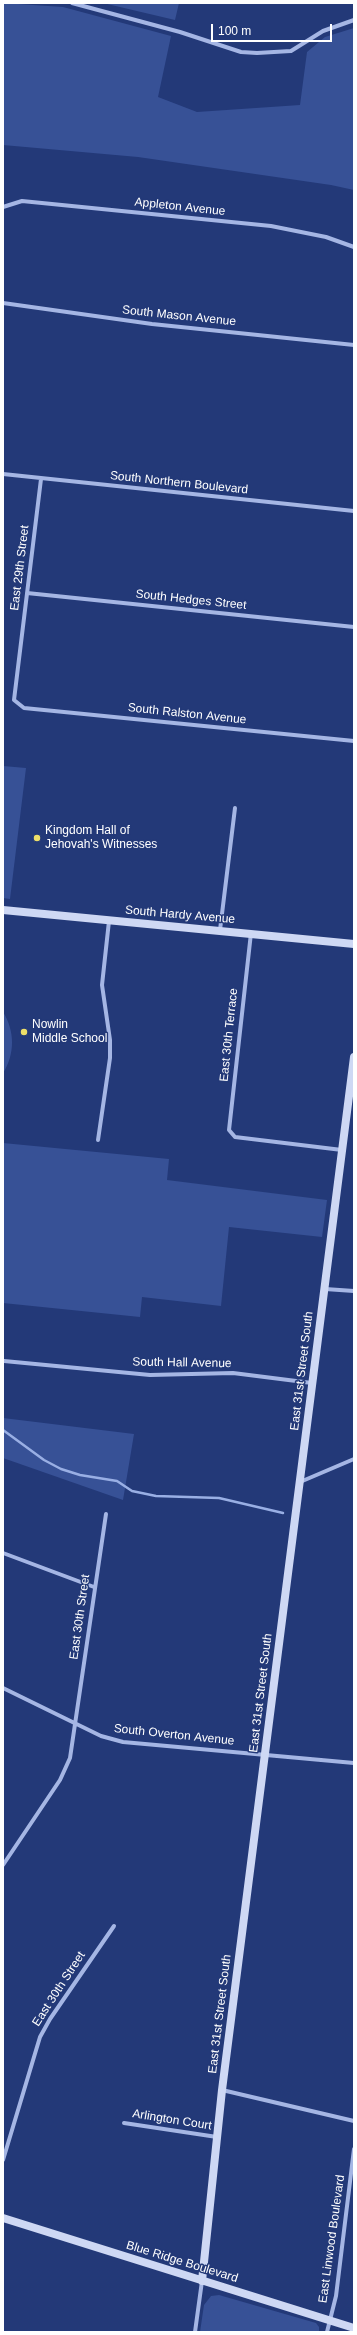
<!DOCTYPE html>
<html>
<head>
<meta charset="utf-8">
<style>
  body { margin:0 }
  #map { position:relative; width:357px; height:2335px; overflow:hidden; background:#233978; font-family:Helvetica,sans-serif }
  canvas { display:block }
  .frame { position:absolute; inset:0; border:4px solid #fff; pointer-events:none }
  .scale { position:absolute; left:211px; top:24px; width:121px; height:18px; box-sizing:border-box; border:2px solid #fff; border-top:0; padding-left:5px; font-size:12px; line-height:14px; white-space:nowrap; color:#fff; -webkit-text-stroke:3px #233978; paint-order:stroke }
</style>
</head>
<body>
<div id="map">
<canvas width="357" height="2335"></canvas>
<div class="frame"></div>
<div class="scale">100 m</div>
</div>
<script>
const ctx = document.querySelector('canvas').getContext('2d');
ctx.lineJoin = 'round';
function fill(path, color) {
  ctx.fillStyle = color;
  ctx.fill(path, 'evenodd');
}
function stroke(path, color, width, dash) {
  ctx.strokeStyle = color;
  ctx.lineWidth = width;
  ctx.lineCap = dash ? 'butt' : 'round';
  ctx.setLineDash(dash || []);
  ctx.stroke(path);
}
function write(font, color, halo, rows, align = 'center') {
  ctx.font = font + ' Helvetica,sans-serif';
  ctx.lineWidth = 3;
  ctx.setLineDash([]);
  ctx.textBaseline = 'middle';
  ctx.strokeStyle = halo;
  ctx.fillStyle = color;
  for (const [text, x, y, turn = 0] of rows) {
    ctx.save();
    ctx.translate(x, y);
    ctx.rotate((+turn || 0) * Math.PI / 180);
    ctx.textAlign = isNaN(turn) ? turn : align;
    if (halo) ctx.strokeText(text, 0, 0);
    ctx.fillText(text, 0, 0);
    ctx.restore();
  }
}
fill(new Path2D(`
  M3 3 63 7 171 36 158 97 197 112 300 105 307 52 325 37 354 28V190L331 185 138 157 3 145Z
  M103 3H179L175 20Z
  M3 766 26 768 10 899 3 898Z
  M3 1012C15 1031 15 1054 3 1073Z
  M3 1143 169 1159 167 1180 327 1200 322 1237 229 1227 221 1306 142 1297 140 1317 3 1303Z
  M3 1418 134 1434 123 1500 3 1458Z
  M219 2295 316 2323 319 2327V2332H200L204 2305 211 2296Z`), '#375196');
stroke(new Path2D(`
  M3 1430 44 1460 61 1469 80 1475 117 1481 132 1491 156 1496 219 1498 283 1513`), '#99afe4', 2.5);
stroke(new Path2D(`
  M72 3 180 32 241 52 257 53 291 51 323 31 354 20
  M3 207 22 201 271 226 326 237 354 247
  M3 303 152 324 354 345
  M3 474 354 511
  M41 479 14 700 24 708 354 741
  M27 593 354 627
  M220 930 235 808
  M251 933 229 1130 235 1137 342 1150
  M98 1140 110 1058V1040L102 985 109 921
  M325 1289 354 1291
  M4 1361 150 1375 233 1373 312 1383
  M300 1482 354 1459
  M3 1553 94 1587
  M3 1688 101 1736 123 1742 354 1763
  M3 1865 60 1780 70 1758 106 1514
  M222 2090 354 2121
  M124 2123 217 2137
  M3 2160 40 2037 50 2019 114 1926
  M195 2332 202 2281
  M327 2332 336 2296 354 2149`), '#a5b6e4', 4);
stroke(new Path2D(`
  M3 910 354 944
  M3 2218 354 2328
  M202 2281 222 2090 354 1057`), '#ced8f4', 8);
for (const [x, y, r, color] of [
  [37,838,4,"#eedf69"],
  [24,1032,4,"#eedf69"]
]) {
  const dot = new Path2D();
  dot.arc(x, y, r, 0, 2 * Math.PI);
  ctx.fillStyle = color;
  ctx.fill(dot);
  stroke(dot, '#233978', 1.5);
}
write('12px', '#fff', '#233978', [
  ["Appleton Avenue",180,207,6],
  ["South Mason Avenue",179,316,6],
  ["South Northern Boulevard",179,483,6],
  ["East 29th Street",20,568,-83],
  ["South Hedges Street",191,600,6],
  ["South Ralston Avenue",187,714,6],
  ["South Hardy Avenue",180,915,5],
  ["East 30th Terrace",229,1035,-84],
  ["South Hall Avenue",182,1363,1],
  ["East 31st Street South",302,1371,-83],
  ["East 30th Street",80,1617,-82],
  ["East 31st Street South",261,1693,-83],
  ["South Overton Avenue",174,1735,6],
  ["East 30th Street",59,1989,-57],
  ["East 31st Street South",220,2014,-83],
  ["Arlington Court",172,2120,9],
  ["East Linwood Boulevard",332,2239,-82],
  ["Blue Ridge Boulevard",182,2262,17]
]);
write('12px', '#fff', '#233978', [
  ["Kingdom Hall of",45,831],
  ["Jehovah's Witnesses",45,845],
  ["Nowlin",32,1025],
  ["Middle School",32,1039]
], 'left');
</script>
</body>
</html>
